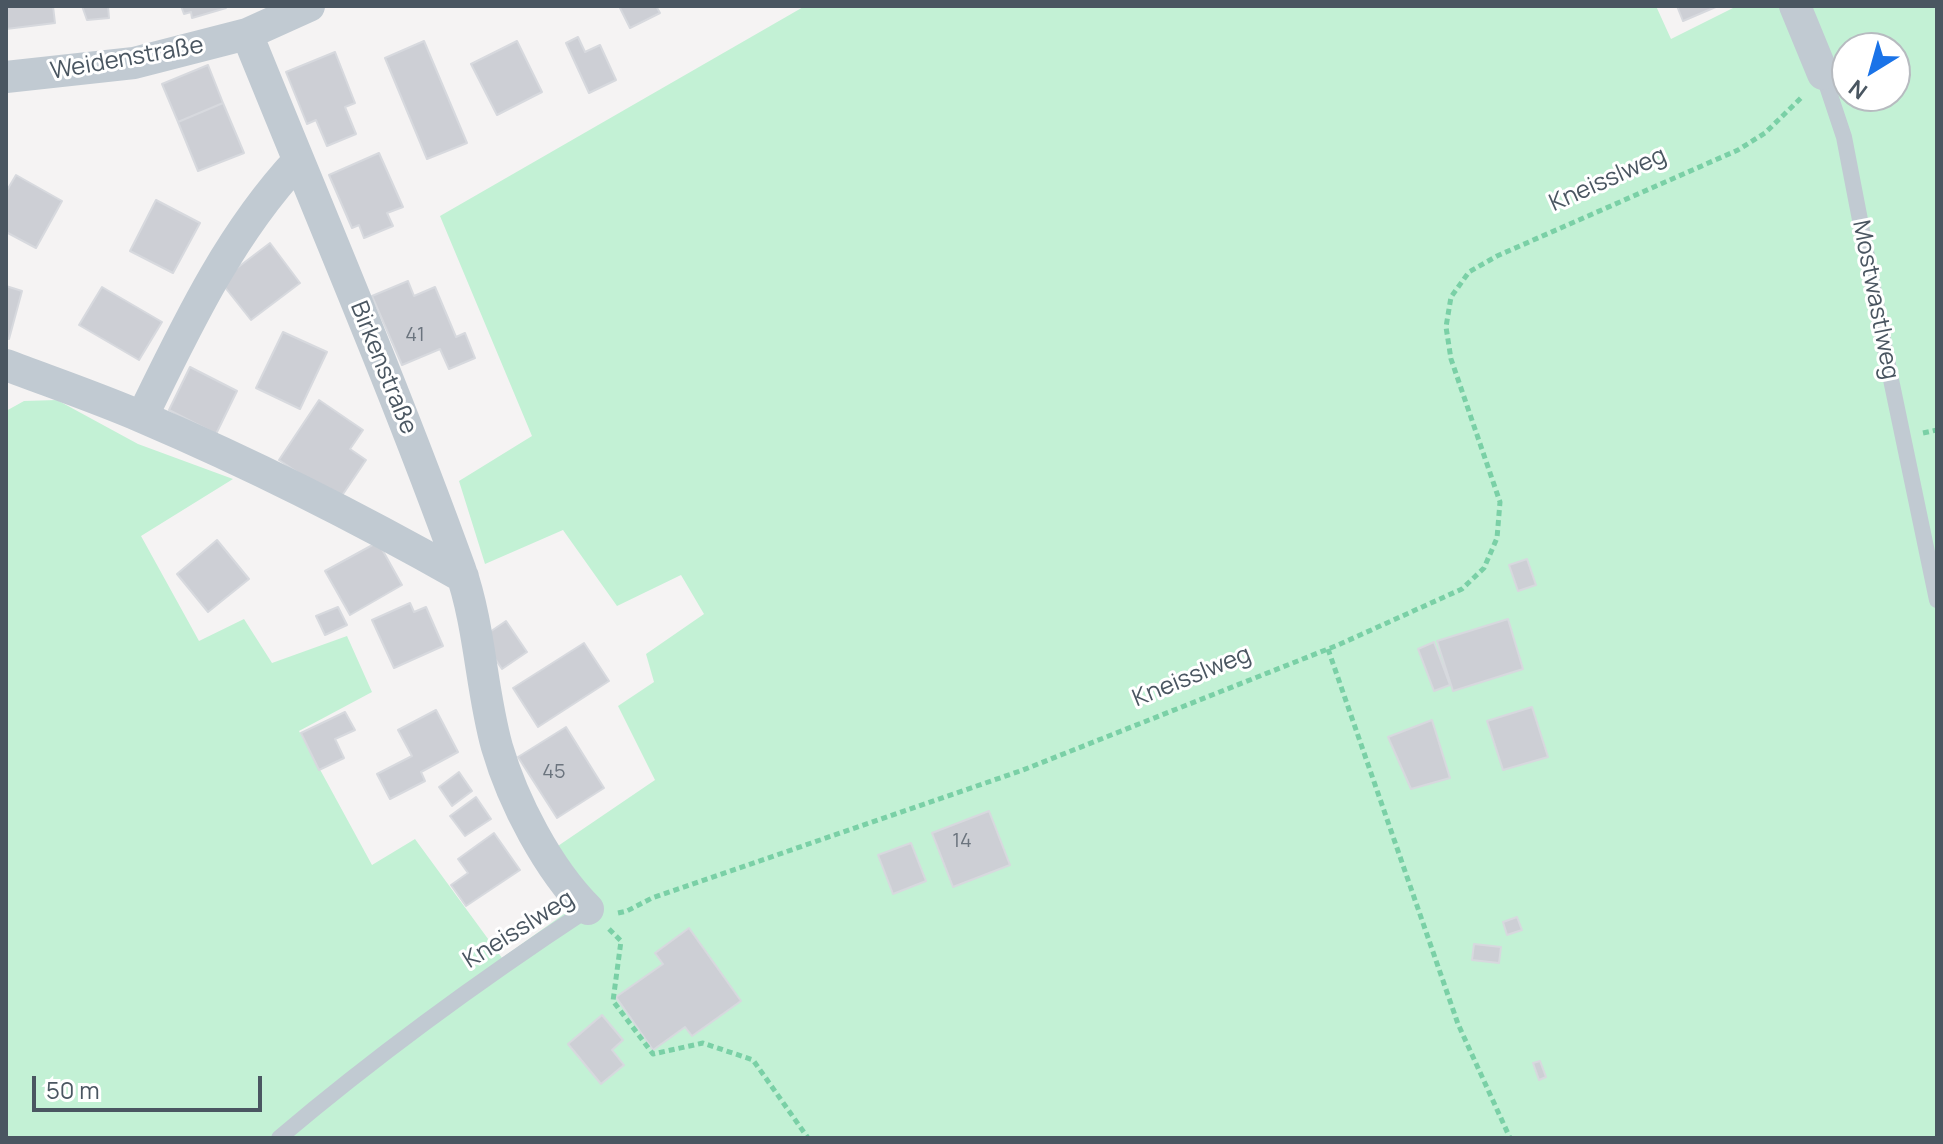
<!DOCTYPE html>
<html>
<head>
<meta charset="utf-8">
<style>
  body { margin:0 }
  #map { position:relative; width:1943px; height:1144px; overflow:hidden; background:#f5f3f3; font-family:Manrope,sans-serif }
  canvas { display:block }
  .frame { position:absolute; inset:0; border:8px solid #4a5661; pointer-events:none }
  .north { position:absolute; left:1831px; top:32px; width:80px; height:80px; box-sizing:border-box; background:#fff; border:2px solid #b7bbc0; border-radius:50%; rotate:217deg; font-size:22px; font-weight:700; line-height:32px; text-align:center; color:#4a5661 }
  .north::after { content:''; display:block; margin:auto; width:28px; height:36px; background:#1a73e8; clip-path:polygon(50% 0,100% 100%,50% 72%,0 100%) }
  .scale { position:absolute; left:32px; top:1076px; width:230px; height:36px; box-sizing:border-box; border:4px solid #4a5661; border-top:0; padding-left:10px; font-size:24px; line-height:28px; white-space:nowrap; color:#4a5661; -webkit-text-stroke:6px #fff; paint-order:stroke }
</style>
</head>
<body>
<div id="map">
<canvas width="1943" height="1144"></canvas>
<div class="frame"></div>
<div class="north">N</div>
<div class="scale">50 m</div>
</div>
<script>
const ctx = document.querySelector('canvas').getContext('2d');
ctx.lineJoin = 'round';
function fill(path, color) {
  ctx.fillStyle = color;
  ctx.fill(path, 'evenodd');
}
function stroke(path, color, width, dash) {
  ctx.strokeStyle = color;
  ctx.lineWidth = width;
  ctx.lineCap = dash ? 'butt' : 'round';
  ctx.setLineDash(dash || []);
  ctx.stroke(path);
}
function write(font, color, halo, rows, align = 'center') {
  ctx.font = font + ' Manrope,sans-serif';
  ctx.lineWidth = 6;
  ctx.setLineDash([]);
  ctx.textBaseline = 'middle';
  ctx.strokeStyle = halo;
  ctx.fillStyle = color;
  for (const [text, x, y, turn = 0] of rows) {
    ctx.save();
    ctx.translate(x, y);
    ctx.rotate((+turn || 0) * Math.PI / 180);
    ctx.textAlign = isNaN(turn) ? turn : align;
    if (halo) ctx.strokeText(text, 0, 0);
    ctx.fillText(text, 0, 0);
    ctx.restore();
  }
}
fill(new Path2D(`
  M805 6H1656L1671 39 1737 6H1937V1138H6V411L24 401 57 400 138 444 233 479 141 536 199 641 244 619 272 663 347 636 372 692 299 731 372 865 415 839 502 958 571 909 552 850 655 780 618 706 654 682 646 654 704 614 681 575 617 606 563 530 485 564 459 481 532 436 440 216ZM1847 48H1895V96H1847Z`), '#c3f1d5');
const building = new Path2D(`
  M6 6H53L55 23 6 29Z
  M82 6H108L109 18 87 20Z
  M181 6H226V8L192 18 191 12 184 14Z
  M619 6H656L660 13 630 28Z
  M1677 6H1718L1683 21Z
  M578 37 585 52 600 45 616 80 589 93 566 43Z
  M424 41 467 143 427 159 385 58Z
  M517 41 542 92 497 115 471 64Z
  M335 52 355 103 345 107 356 134 327 146 316 120 307 124 286 72Z
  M208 65 223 103 178 122 162 84Z
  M223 103 244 153 198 171 178 122Z
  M379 153 403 207 387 213 393 226 364 238 359 225 352 228 329 175Z
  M16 175 62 201 36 248 6 232V192Z
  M156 200 200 223 173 273 130 251Z
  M270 243 300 283 251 320 220 281Z
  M408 281 414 296 435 287 456 337 465 333 475 358 449 369 440 349 402 365 372 296Z
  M6 286 22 291 9 339 6 338Z
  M102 287 162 322 139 360 79 325Z
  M283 332 327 352 300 409 256 388Z
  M190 367 237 391 216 434 169 410Z
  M319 400 363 430 350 449 366 460 339 500 279 460Z
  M217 540 249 579 208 612 177 574Z
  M378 542 402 585 350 615 325 571Z
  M1527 559 1536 585 1518 591 1509 565Z
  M410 603 414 612 426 607 443 646 394 668 372 620Z
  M338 607 347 625 325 635 316 616Z
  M1508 619 1523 669 1453 691 1437 641Z
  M506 621 527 652 502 669 481 638Z
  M1434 642 1450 685 1434 691 1418 649Z
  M584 643 609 681 538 727 513 688Z
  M1532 707 1548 757 1503 770 1487 721Z
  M436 710 458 752 421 772 425 781 390 799 377 774 412 756 398 730Z
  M345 712 355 730 335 739 344 758 319 770 301 733Z
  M1432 720 1450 778 1411 789 1388 737Z
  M566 727 604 788 557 818 518 757Z
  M459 772 472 791 452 806 439 787Z
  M476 797 491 819 465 836 450 816Z
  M989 811 1010 865 953 887 932 833Z
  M494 833 520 870 466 906 451 885 468 873 458 859Z
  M911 843 926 881 893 894 878 855Z
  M1517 917 1522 930 1507 935 1503 922Z
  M689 928 741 1001 692 1036 685 1027 653 1050 616 997 663 964 655 953Z
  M1474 944 1501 947 1499 963 1472 960Z
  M602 1015 623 1040 612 1050 624 1065 601 1084 568 1044Z
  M1540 1061 1546 1077 1539 1080 1533 1063Z`);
fill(building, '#cdcfd5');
stroke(building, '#d7d9de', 2);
stroke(new Path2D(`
  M1923 433 1937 430
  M1328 649 1458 1024 1510 1138
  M618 913 627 911 652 898 1023 770 1338 645 1462 589 1484 568 1497 538 1500 502 1451 359 1446 327 1451 297 1469 272 1497 256 1738 150 1765 133 1803 96
  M609 929 621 941 613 1001 653 1054 703 1043 753 1060 808 1138`), '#7ad0a6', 5, [6, 4]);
stroke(new Path2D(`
  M1823 74 1844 137 1889 370 1937 600
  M279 1138C377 1055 480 980 588 909`), '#c1cad2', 16);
stroke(new Path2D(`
  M1795 6 1823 74
  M247 34C319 212 395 389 460 569 480 625 481 690 497 747 513 802 548 869 588 909
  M6 77 134 63 247 34 309 6
  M6 365C51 382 98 398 142 417 252 464 359 518 463 577
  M142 417C186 327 229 235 298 161`), '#c1cad2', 32);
write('20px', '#6b747e', null, [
  ["41",415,335],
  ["45",554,772],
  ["14",962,841]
]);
write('24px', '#4a5661', '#fff', [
  ["Weidenstraße",127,59,-10],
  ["Kneisslweg",1608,180,-24],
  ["Mostwastlweg",1875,300,79],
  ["Birkenstraße",383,368,68],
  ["Kneisslweg",1192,677,-22],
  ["Kneisslweg",519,930,-32]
]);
</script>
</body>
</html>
